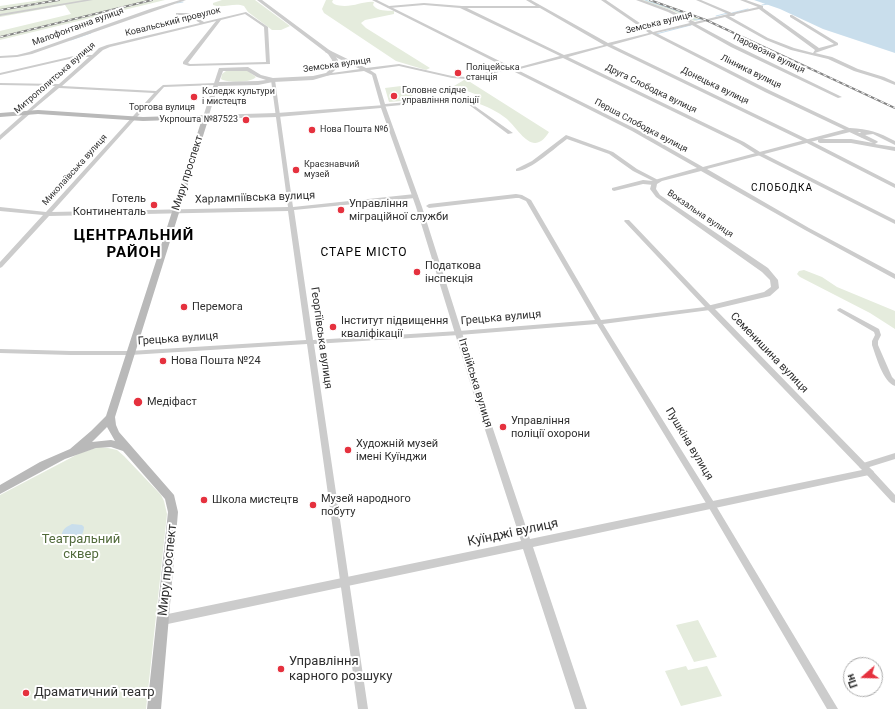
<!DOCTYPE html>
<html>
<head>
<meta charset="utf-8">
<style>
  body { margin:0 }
  #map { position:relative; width:895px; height:709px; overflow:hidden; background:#fff; font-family:Roboto,sans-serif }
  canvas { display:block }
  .north { position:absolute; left:843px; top:657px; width:40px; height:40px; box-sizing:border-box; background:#fff; border:1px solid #acacac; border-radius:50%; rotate:250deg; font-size:11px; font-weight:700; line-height:16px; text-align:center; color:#2f2f2f }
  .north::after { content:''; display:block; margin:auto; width:14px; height:18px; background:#e5313e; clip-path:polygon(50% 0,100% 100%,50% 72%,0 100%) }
</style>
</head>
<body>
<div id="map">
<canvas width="895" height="709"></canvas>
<div class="north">Пн</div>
</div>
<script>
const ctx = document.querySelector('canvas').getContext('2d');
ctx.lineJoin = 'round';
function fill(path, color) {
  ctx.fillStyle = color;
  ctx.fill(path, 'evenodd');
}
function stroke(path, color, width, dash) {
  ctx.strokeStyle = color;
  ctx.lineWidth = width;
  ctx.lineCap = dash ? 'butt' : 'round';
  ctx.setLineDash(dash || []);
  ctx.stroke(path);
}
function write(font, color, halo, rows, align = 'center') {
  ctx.font = font + ' Roboto,sans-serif';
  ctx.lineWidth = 4;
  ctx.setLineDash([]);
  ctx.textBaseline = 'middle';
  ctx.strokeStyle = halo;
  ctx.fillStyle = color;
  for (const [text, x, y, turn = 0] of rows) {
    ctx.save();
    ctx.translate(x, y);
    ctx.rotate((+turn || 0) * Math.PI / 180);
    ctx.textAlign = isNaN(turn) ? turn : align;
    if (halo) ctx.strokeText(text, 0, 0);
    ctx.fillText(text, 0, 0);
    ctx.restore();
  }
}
fill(new Path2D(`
  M41 0H165L0 40V31L71 14 65 5 0 17V6Z
  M222 0H255L290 26 281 30H272L248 12 244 6C234 2 223 9 213 5V3Z
  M326 0H333L332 2 334 4C349 10 364 0 374 2L373 5C378 12 386 10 394 11V14L365 20 361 23 366 28 430 68 426 70 396 61 324 13 322 9Z
  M640 0C661 0 684 12 703 19L694 21 671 10Z
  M226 71H248L256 77C250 83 228 83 221 79L222 74Z
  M464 80H467L549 132C533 158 520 131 507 119 497 111 486 106 474 102L472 99 476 96 475 94 454 86Z
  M409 85 414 100 389 102 385 88Z
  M804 270 822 277 837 287 895 311V329L870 313 800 277 797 274 799 271Z
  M99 447 108 448 117 450 124 456 161 495 164 501 167 514 146 709H0V495L80 453Z
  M698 620 717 657 694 662 676 625Z
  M686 666 688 670 707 666 722 696 681 706 665 671Z`), '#e5ecdd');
fill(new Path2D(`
  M754 0H895V53L823 29 780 9Z
  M72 524 82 525 84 527C84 537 75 541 67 541L62 537C61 530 66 527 72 524Z`), '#c9deec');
stroke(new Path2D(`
  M645 0 675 10 696 20 701 19
  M177 3 183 2
  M762 5 768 4
  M732 13 748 9
  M716 16 728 13
  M656 34 691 25
  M71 40 91 33`), '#c9deec', 1);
fill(new Path2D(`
  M84 0H93L0 16V14Z
  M180 0H186L32 54 17 57 0 58V56L17 55 29 52 150 9Z
  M526 0H531L608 43 649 33 601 0H606L653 32 690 23 668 12 636 0H642L670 10 695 22 728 14 696 0H701L732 13 758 7 740 0H746L763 6V8L819 48 834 44 790 17V15H792L838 43V45L815 53 832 57 858 69 884 77 895 82V85L880 79 854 71 828 59 791 50 766 40 725 17 696 24 735 45 842 97 838 98 731 47 692 25 656 33 769 90 866 136V138H862L765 92 652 34 612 45 809 140 895 184V188L805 142 607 46 568 57 744 142 760 152 895 220V224L756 154 740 144 563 58 512 71V69L560 56 460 8 424 5 389 8 387 7 389 6 424 3 462 6H536ZM467 8H540L604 45 564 55ZM759 9 815 50 813 53 794 48 768 38 729 16H734L736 14Z
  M246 12 268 27 270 64 189 66 183 64V62L216 21 110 47 103 50 62 86 156 91 163 85 216 83 218 84 216 85 164 87 52 212 288 207 271 80 273 79 275 80 293 207 415 194 418 196 415 198 294 210 313 340 459 331 595 320 526 201 519 198H516L429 208 426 206 429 204 516 194 522 195 531 200 601 320 705 307 624 221 625 220H629L713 308 710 310 603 324 715 504 838 709H827L709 508 597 324 459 335 314 344 368 709H358L307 344 130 355H71L0 353V349L71 351H130L306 340 288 211 49 216 2 267 0 268V262L43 215 0 211V207L46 212 154 93 59 88 29 113H27V111L55 86 0 85V83L59 84 89 57H78L0 75V73L78 55H92L99 48 107 45 200 23 187 15H176V13H189L204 22ZM245 14 264 27 266 62 190 64 188 63 221 20Z
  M325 50H329L366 68 399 64 452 76 466 77 513 67V69L466 79 452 78 399 66 370 70 376 74 385 104 443 99 469 102 513 133 508 134 468 104 443 101 381 107 372 75 364 71 323 76V74H325L360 69 325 52Z
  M566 135 613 152 637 169 660 181 654 185 643 184 614 191 612 190V188L643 180 653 181 633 171 609 154 567 139C556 147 529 172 516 171V169L532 161Z
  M840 308 879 329 881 335 878 341V345L892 377 895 380V386C883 382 876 356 872 345V341L875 335 874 332 838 311 837 310 838 309Z
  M895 453V459L863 469 860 468 859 466 860 464Z
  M869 469 872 470 895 495V503L892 502 866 474 865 472 866 470Z`), '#ccc');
fill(new Path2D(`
  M257 0H262L332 52 338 60V67L330 75 313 80 273 82 258 85 218 86 209 115 277 113 385 105 422 207 485 405 530 539 862 470 706 308 707 306 764 292 771 287 770 280 762 272 656 197 650 189 652 182 658 179 697 168 632 131 372 0H377L636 129 703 167 850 128C869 129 878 132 895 141V145L873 134 865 135 877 141 878 142 875 144 895 147V151L851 143H820L818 142V140L707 169 809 228 895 274V279L805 230 701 171 662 181 657 184 656 189 660 195 768 268 778 280 779 288 770 296 715 309 874 472 872 474 869 475 533 547 587 709H575L523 549 163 625 159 623 158 620 159 617 163 615 521 541 477 405 416 207 381 108 277 117 206 119 203 117 219 68 248 67 261 75 273 78 313 76 326 73 332 67V60L328 54ZM223 71H247L257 77 266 80 258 81 219 82ZM850 132H861L859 134 862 138 873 143 851 139H822Z
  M27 111 32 112 0 140V135Z`), '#ccc');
fill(new Path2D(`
  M38 110 143 117 206 115 209 117 115 417 116 425 119 432 174 495 178 512 161 709H147L168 512 165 499 123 451 111 447 96 448 65 459 0 494V485L40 462 70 449 91 431 106 416 202 119 143 121 38 114 0 117V113ZM107 427 115 441 111 440 92 442Z`), '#b9b9b9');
const rail = new Path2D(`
  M650 0 706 20 895 108
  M0 10 59 0
  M0 37 152 0`);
stroke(rail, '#848484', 2);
stroke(rail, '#fff', 1, [3.5]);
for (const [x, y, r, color] of [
  [458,73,4,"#e5313e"],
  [394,96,4,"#e5313e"],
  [194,97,4,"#e5313e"],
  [246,120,4,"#e5313e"],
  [312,130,4,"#e5313e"],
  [296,170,4,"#e5313e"],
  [154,205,4,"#e5313e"],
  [341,210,4,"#e5313e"],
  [417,272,4,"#e5313e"],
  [184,307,4,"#e5313e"],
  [333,327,4,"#e5313e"],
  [163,361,4,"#e5313e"],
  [138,402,5,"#e5313e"],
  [503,427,4,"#e5313e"],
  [348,450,4,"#e5313e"],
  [204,500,4,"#e5313e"],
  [313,505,4,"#e5313e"],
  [281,669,4,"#e5313e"],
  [26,693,4,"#e5313e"]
]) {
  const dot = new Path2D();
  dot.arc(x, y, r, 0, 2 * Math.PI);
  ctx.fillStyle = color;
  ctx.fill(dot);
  stroke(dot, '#fff', 1.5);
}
write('9px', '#2f2f2f', '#fff', [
  ["Ковальський провулок",173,22,-14],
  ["Земська вулиця",659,23,-14],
  ["Малофонтанна вулиця",78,27,-20],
  ["Паровозна вулиця",769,54,26],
  ["Земська вулиця",337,65,-8],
  ["Лінника вулиця",751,72,26],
  ["Митрополитська вулиця",55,78,-41],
  ["Донецька вулиця",715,86,26],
  ["Друга Слободка вулиця",651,89,26],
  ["Торгова вулиця",162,108],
  ["Перша Слободка вулиця",641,126,28],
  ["Миколаївська вулиця",75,170,-48],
  ["Вокзальна вулиця",700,214,34]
]);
write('9px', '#2f2f2f', '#fff', [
  ["Поліцейська",466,68],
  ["станція",466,78],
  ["Головне слідче",402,91],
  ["управління поліції",402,101],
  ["Коледж культури",202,92],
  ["і мистецтв",202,102],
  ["Укрпошта №87523",238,120,"right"],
  ["Нова Пошта №6",320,130],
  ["Краєзнавчий",304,165],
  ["музей",304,175]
], 'left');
ctx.letterSpacing = '1px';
write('10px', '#000', '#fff', [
  ["СЛОБОДКА",782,188]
]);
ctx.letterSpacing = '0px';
write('11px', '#2f2f2f', '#fff', [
  ["Миру проспект",188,173,-72],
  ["Харлампіївська вулиця",255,198,-2],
  ["Грецька вулиця",501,318,-5],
  ["Георгіївська вулиця",321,338,82],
  ["Грецька вулиця",178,339,-4],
  ["Семенишина вулиця",769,353,46],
  ["Італійська вулиця",475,383,73],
  ["Пушкіна вулиця",689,444,59]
]);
write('11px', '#2f2f2f', '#fff', [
  ["Готель",146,199,"right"],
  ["Континенталь",146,212,"right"],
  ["Управління",349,204],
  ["міграційної служби",349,217],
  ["Податкова",425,266],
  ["інспекція",425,279],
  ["Перемога",192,307],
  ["Інститут підвищення",341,321],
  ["кваліфікації",341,334],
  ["Нова Пошта №24",171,361],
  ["Медіфаст",147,402],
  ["Управління",511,421],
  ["поліції охорони",511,434],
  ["Художній музей",356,444],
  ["імені Куїнджи",356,457],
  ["Музей народного",321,499],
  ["побуту",321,512],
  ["Школа мистецтв",212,500]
], 'left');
ctx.letterSpacing = '1px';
write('12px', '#000', '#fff', [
  ["СТАРЕ МІСТО",364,253]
]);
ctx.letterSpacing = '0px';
write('13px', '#2f2f2f', '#fff', [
  ["Куїнджі вулиця",513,533,-12],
  ["Миру проспект",168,570,-84]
]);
write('13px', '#526b3c', '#fff', [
  ["Театральний",81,540],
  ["сквер",81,555]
]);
write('13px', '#2f2f2f', '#fff', [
  ["Управління",289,662],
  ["карного розшуку",289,677],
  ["Драматичний театр",34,693]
], 'left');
ctx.letterSpacing = '1px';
write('bold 15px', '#000', '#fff', [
  ["ЦЕНТРАЛЬНИЙ",134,236],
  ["РАЙОН",134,253]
]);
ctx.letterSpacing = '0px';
</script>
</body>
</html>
